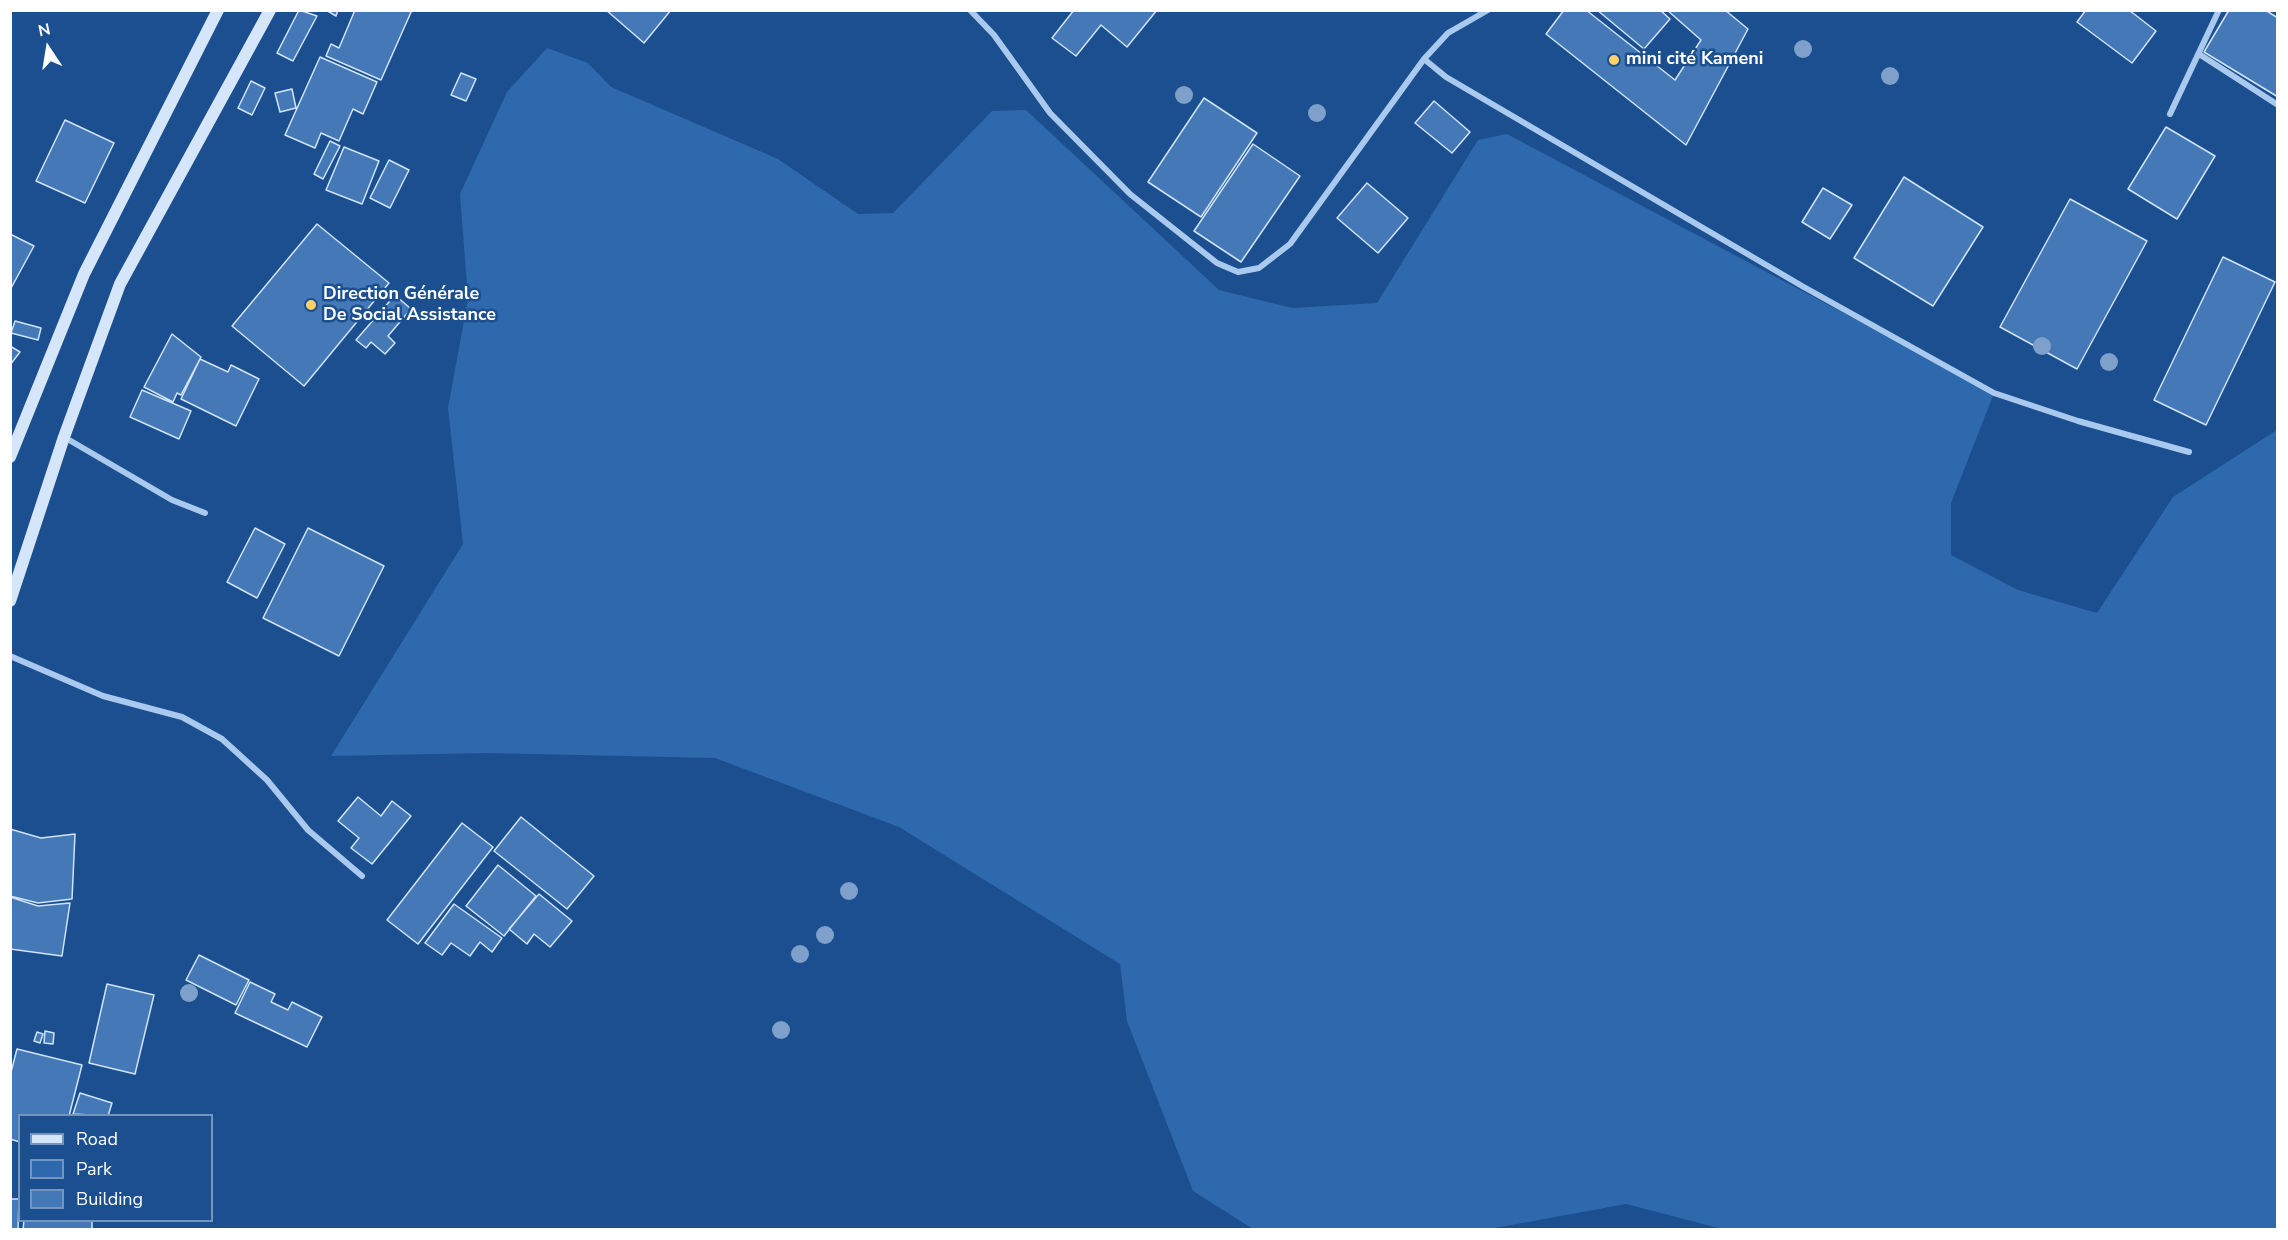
<!DOCTYPE html>
<html>
<head>
<meta charset="utf-8">
<style>
  body { margin:0 }
  #map { position:relative; width:2288px; height:1240px; overflow:hidden; background:#1b4f8f; font-family:"Nunito Sans",sans-serif }
  canvas { display:block }
  .frame { position:absolute; inset:0; border:12px solid #fff; pointer-events:none }
  .legend { position:absolute; left:18px; top:1114px; width:195px; height:108px; box-sizing:border-box; background:#1b4f8f; border:2px solid #7695bc; margin:0; padding:8px 10px; list-style:none; font-size:18px; color:#fff }
  .legend li { display:flex; align-items:center; gap:12px; height:30px }
  .legend b { width:30px; border:2px solid #7695bc }
  .north { position:absolute; left:18px; top:18px; width:60px; height:60px; -webkit-text-stroke:4px #1b4f8f; paint-order:stroke; rotate:348deg; font-size:16px; font-weight:700; line-height:24px; text-align:center; color:#fff }
  .north::after { content:''; display:block; margin:auto; width:21px; height:27px; background:#fff; clip-path:polygon(50% 0,100% 100%,50% 72%,0 100%) }
</style>
</head>
<body>
<div id="map">
<canvas width="2288" height="1240"></canvas>
<div class="frame"></div>
<ul class="legend">
<li><b style="height:8px;background:#d6e6fa"></b>Road</li>
<li><b style="height:16px;background:#2e69ad"></b>Park</li>
<li><b style="height:16px;background:#4478b7"></b>Building</li>
</ul>
<div class="north">N</div>
</div>
<script>
const ctx = document.querySelector('canvas').getContext('2d');
ctx.lineJoin = 'round';
function fill(path, color) {
  ctx.fillStyle = color;
  ctx.fill(path, 'evenodd');
}
function stroke(path, color, width, dash) {
  ctx.strokeStyle = color;
  ctx.lineWidth = width;
  ctx.lineCap = dash ? 'butt' : 'round';
  ctx.setLineDash(dash || []);
  ctx.stroke(path);
}
function write(font, color, halo, rows, align = 'center') {
  ctx.font = font + ' "Nunito Sans",sans-serif';
  ctx.lineWidth = 5;
  ctx.setLineDash([]);
  ctx.textBaseline = 'middle';
  ctx.strokeStyle = halo;
  ctx.fillStyle = color;
  for (const [text, x, y, turn = 0] of rows) {
    ctx.save();
    ctx.translate(x, y);
    ctx.rotate((+turn || 0) * Math.PI / 180);
    ctx.textAlign = isNaN(turn) ? turn : align;
    if (halo) ctx.strokeText(text, 0, 0);
    ctx.fillText(text, 0, 0);
    ctx.restore();
  }
}
fill(new Path2D(`
  M547 48 588 63 611 87 778 159 858 214 893 213 992 111 1026 110 1219 290 1292 308 1377 303 1478 140 1507 134 1994 393 1951 503V555L2018 590 2097 613 2173 497 2277 430V1229L1726 1230 1626 1204 1490 1229H1253L1193 1191 1127 1021 1120 964 899 827 715 758 486 753 331 756 463 544 448 408 468 299 460 194 507 92Z`), '#2e69ad');
const building = new Path2D(`
  M299 10 317 16 293 61 277 53Z
  M326 10H338L336 16Z
  M355 10H412L381 80 326 56 331 44 339 48Z
  M606 10H671L644 43Z
  M1074 10H1157L1127 47 1101 25 1076 56 1052 38Z
  M1564 10H1586L1675 80 1701 40 1667 10H1725L1748 29 1686 145 1546 34Z
  M1597 10H1660L1670 19 1644 49Z
  M2086 10H2129L2156 31 2132 63 2077 22Z
  M2229 10H2265L2278 18V97L2204 52Z
  M320 57 377 82 363 114 353 109 339 141 321 133 315 148 285 135Z
  M461 73 476 79 466 101 451 95Z
  M251 81 265 88 252 115 238 108Z
  M292 89 296 108 280 112 275 93Z
  M1204 98 1257 133 1201 217 1148 182Z
  M1434 101 1470 132 1452 153 1415 123Z
  M65 120 114 143 85 203 36 181Z
  M2166 127 2215 156 2177 219 2128 189Z
  M330 141 340 146 323 179 314 174Z
  M1253 144 1300 176 1241 262 1194 231Z
  M344 147 379 161 362 204 326 190Z
  M389 160 409 170 390 208 370 198Z
  M1904 177 1983 227 1933 306 1854 258Z
  M1367 183 1408 218 1378 253 1337 218Z
  M1823 188 1852 205 1830 239 1802 222Z
  M2070 199 2147 241 2077 369 2000 327Z
  M317 224 389 283 304 386 232 326Z
  M10 234 34 246 10 290Z
  M2223 257 2275 282 2206 425 2154 400Z
  M395 295 411 309 388 336 395 343 385 354 371 342 366 348 356 340Z
  M15 321 41 328 38 340 11 333Z
  M172 334 201 357 181 395 177 393 173 402 144 387Z
  M10 346 20 352 10 365Z
  M200 359 228 372 231 365 259 379 236 426 181 399Z
  M142 390 191 411 179 439 130 417Z
  M255 528 285 544 257 598 227 582Z
  M308 528 384 566 339 656 263 618Z
  M358 797 381 816 392 801 411 816 372 864 351 848 359 838 338 821Z
  M521 817 594 876 567 909 494 851Z
  M462 823 493 847 418 944 387 920Z
  M10 829 41 838 75 834 72 899 38 903 10 896Z
  M498 865 536 896 504 936 466 906Z
  M539 894 572 921 550 947 534 934 527 944 509 929Z
  M10 897 38 906 70 903 62 956 10 949Z
  M454 904 502 938 492 952 480 942 470 956 451 943 442 955 425 943Z
  M199 955 249 980 236 1005 186 980Z
  M250 982 275 994 271 1002 288 1010 292 1002 322 1017 307 1047 235 1013Z
  M107 984 154 995 135 1074 89 1063Z
  M45 1031 54 1033 53 1044 44 1043Z
  M37 1032 43 1034 40 1043 34 1041Z
  M17 1049 82 1065 69 1116H20V1142L10 1139V1076Z
  M80 1093 112 1103 108 1116 73 1114Z
  M10 1199H19L18 1230H10Z
  M24 1220H92V1230H23Z`);
fill(building, '#4478b7');
stroke(building, '#cfe3fa', 1.5);
stroke(new Path2D(`
  M970 10 994 35 1050 113 1130 194 1217 263 1238 272 1259 268 1290 244 1424 59 1448 33 1488 10
  M2199 54 2278 105
  M1424 59 1446 77 1802 286 1994 393 2078 421 2189 452
  M2170 114 2219 10
  M64 437 172 500 205 513
  M10 656 103 696 182 717 222 739 267 780 308 830 362 876`), '#a9c9ee', 6);
stroke(new Path2D(`
  M10 457 84 274 218 10
  M10 601 64 437 120 284 270 10`), '#d6e6fa', 12);
ctx.fillStyle = '#7ea0ca';
for (const [x, y] of [
  [1803,49],
  [1890,76],
  [1184,95],
  [1317,113],
  [2042,346],
  [2109,362],
  [849,891],
  [825,935],
  [800,954],
  [189,993],
  [781,1030]
]) {
  ctx.beginPath();
  ctx.arc(x, y, 9, 0, 2 * Math.PI);
  ctx.fill();
}
for (const [x, y, r, color] of [
  [1614,60,6,"#ffd166"],
  [311,305,6,"#ffd166"]
]) {
  const dot = new Path2D();
  dot.arc(x, y, r, 0, 2 * Math.PI);
  ctx.fillStyle = color;
  ctx.fill(dot);
  stroke(dot, '#1b4f8f', 2);
}
write('bold 18px', '#fff', '#1b4f8f', [
  ["mini cité Kameni",1626,60],
  ["Direction Générale",323,295],
  ["De Social Assistance",323,316]
], 'left');
</script>
</body>
</html>
